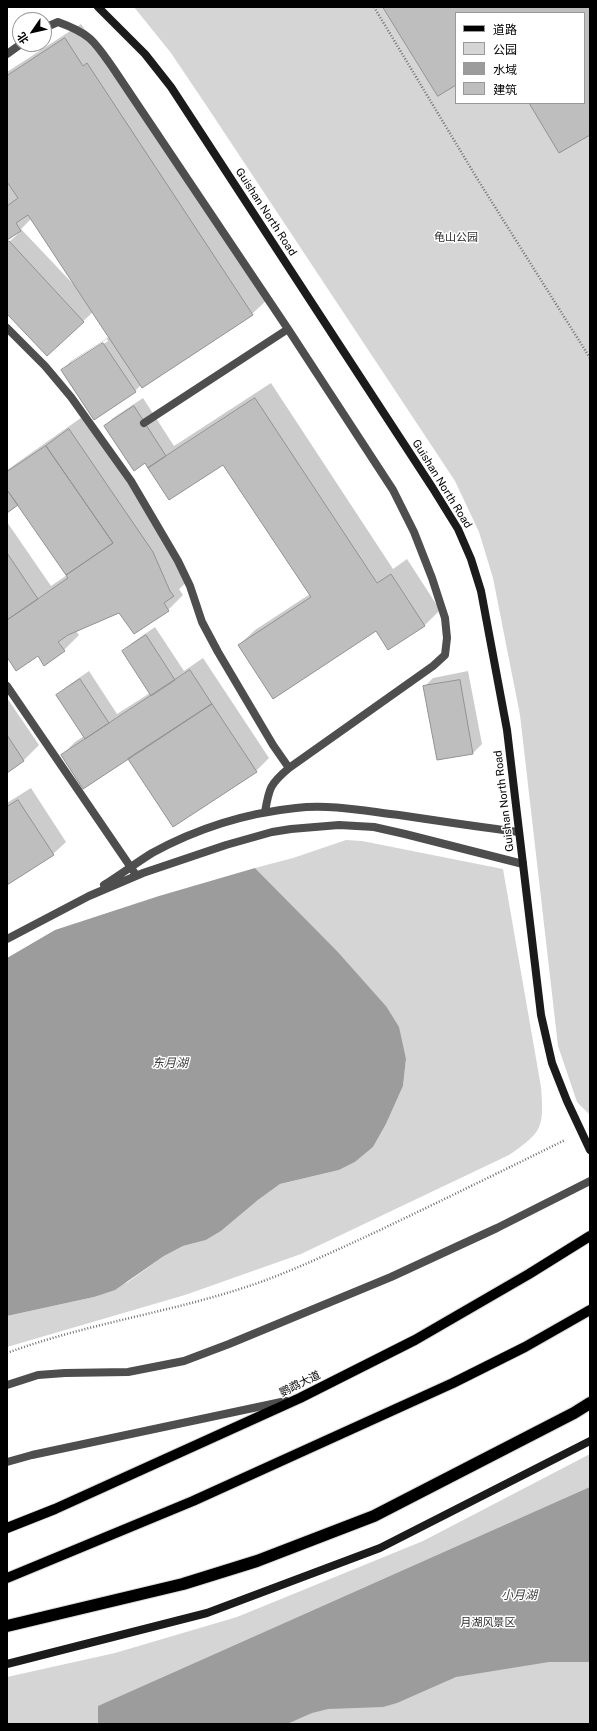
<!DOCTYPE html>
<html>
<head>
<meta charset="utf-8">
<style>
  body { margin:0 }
  #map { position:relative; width:597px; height:1731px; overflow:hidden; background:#fff; font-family:"Public Sans","Noto Sans SC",sans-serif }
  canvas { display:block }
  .frame { position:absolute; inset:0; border:8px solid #000; pointer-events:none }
  .legend { position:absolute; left:455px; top:12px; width:130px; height:92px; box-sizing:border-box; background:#fff; border:1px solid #999; margin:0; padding:5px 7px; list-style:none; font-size:12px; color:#000 }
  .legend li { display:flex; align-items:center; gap:8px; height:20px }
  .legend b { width:20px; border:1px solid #999 }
  .north { position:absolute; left:12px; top:12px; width:40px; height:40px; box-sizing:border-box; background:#fff; border:1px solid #999; border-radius:50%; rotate:236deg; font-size:11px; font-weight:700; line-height:16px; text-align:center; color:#000 }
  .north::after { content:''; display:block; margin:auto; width:14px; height:18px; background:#000; clip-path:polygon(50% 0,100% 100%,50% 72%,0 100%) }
</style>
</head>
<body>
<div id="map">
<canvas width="597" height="1731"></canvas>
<div class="frame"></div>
<ul class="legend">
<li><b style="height:5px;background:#000"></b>道路</li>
<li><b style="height:11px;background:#d5d5d5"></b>公园</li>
<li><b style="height:11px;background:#9c9c9c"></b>水域</li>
<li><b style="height:11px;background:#bebebe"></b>建筑</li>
</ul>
<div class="north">北</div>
</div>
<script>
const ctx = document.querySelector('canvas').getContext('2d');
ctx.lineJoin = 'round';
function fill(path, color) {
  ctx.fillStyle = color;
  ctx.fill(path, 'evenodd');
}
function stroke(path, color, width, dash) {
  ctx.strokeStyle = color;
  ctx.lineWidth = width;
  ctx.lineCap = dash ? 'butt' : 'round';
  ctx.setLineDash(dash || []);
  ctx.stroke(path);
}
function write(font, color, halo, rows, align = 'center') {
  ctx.font = font + ' "Public Sans","Noto Sans SC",sans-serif';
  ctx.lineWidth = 3;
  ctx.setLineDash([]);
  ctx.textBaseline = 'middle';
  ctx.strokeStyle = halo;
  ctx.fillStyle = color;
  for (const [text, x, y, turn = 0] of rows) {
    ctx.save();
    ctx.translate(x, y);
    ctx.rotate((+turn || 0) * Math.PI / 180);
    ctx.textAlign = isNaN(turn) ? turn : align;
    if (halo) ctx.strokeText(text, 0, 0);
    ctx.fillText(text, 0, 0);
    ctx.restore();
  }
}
fill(new Path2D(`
  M134 7H590V1115L577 1102 558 1046 520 715 493 578 479 532 455 481 206 105 171 53ZM456 13H584V103H456Z
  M346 840 362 841 503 869 541 1087C544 1127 543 1132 509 1155L301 1254 185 1295 7 1347V1316L94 1297 128 1282 164 1256 183 1246 206 1240 221 1231 258 1200 280 1184 339 1170 355 1162 373 1147 386 1124 403 1086 406 1059 386 1006 338 952 255 868 293 858Z
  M590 1454V1724H7V1677L115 1653 237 1617 423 1541Z`), '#d5d5d5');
fill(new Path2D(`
  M255 868 338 952 386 1006 399 1027 406 1059 403 1086 386 1124 373 1147 355 1162 339 1170 280 1184 258 1200 221 1231 206 1240 183 1246 164 1256 115 1290 94 1297 7 1316V958L55 930 159 896Z
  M590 1487V1662H549L456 1677 397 1703 383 1707 328 1709 312 1713 287 1724H98V1706Z`), '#9c9c9c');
fill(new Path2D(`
  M81 24 268 299 252 314 142 386 141 385 135 391 63 370 71 361 109 337 93 312 47 355 7 312V244L21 231 7 238V72ZM32 218 76 285 75 286 21 229ZM107 339 108 341 71 365V362Z
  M271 383 393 569 407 559 440 610 425 625 388 649 376 630 239 645 255 630 310 594 224 463 170 499 146 462 105 426 113 418 143 398 174 446Z
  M85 415 168 537 189 580 179 589 183 595 168 610 120 612 76 631 79 635 64 650 38 655H7V522L51 586 67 575 18 504 7 512V470Z
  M155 627 184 671 203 658 269 758 256 771 173 826 129 758 62 755 75 742 84 736 57 696 66 687 89 671 117 714 150 693 123 652 132 643Z
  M468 671 482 744 473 753 437 759 424 687 433 678Z
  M7 698 39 745 24 760 7 771Z
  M31 788 66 842 53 854 7 884V803Z`), '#0003');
const building = new Path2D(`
  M383 7H590V135L559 153 529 103H584V13H456V85L438 96Z
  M65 38 83 66 87 63 253 315 142 388 28 215 16 223 21 231 7 240V206L18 198 7 182V76Z
  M9 241 84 322 47 356 7 314V243Z
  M103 343 136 392 94 420 61 370Z
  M255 398 377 583 391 574 425 626 388 650 376 631 273 699 238 645 311 597 223 465 169 500 148 468Z
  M134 406 166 456 148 468 145 463 134 471 104 426Z
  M69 429 153 552 170 591 174 596 164 603 169 611 134 634 119 613 68 635 58 642 65 651 44 666 38 656 16 671 7 657V620L68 578 66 575 113 543 46 446Z
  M46 446 113 543 66 575 7 490V472Z
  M7 490 18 505 7 513Z
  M7 553 38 599 7 620Z
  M146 635 175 680 151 696 122 651Z
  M190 670 212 704 83 789 61 755Z
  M80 679 109 723 85 739 56 695Z
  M460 680 473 754 437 760 423 686Z
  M212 704 257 772 173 827 128 759Z
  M7 735 24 761 7 773Z
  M18 800 54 855 7 885V807Z`);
fill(building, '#bebebe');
stroke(building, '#929292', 1);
const primary = new Path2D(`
  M7 1528 55 1509 300 1398 415 1340 529 1274 590 1236
  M7 1578 193 1501 453 1383 525 1347 590 1310`);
const highway = new Path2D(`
  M7 1626 183 1584 257 1561 374 1516 574 1413 590 1403`);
stroke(primary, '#dbdbdb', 12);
stroke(highway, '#dbdbdb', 14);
stroke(new Path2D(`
  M374 7 478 180 590 358
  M7 1353C88 1323 174 1312 255 1284 292 1271 328 1254 363 1238 431 1206 498 1173 565 1140`), '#707070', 2.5, [1, 2]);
stroke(new Path2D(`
  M44 28 58 22C91 34 94 41 113 68L288 329 393 490 414 532 432 578 445 618 447 638 445 655 433 666 289 768C270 784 269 788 265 812
  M7 54 21 44
  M7 328 45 366 71 397 131 481 178 561 190 586 202 622 218 652 273 745 289 768
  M144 423 288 329
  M7 686 134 872
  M104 885C120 875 136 863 152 853 196 829 247 813 296 808 330 804 365 811 399 815 439 821 479 827 519 832
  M7 939 89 896 143 873 226 845 272 832 291 829 339 825 374 827 405 834 523 864
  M7 1385 38 1375 65 1373 128 1372 184 1361 229 1344 391 1277 497 1228 590 1181
  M7 1462 32 1455 286 1401`), '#4e4e4e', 8);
stroke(new Path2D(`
  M98 7 145 54 171 87 432 487 458 529 471 559 481 591 507 730 541 1015 552 1063 567 1101 590 1150
  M7 1664 207 1613 380 1548 590 1441`), '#1b1b1b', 8);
stroke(primary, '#000', 10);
stroke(highway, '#000', 12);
write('11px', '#000', '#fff', [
  ["Guishan North Road",266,212,57],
  ["Guishan North Road",442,484,58],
  ["Guishan North Road",504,801,-97],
  ["鹦鹉大道",300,1384,-26]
]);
write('11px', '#2c2c2c', '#fff', [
  ["龟山公园",456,238],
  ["月湖风景区",488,1623]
]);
write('italic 12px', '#3d3d3d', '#fff', [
  ["东月湖",170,1063],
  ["小月湖",519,1595]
]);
</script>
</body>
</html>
